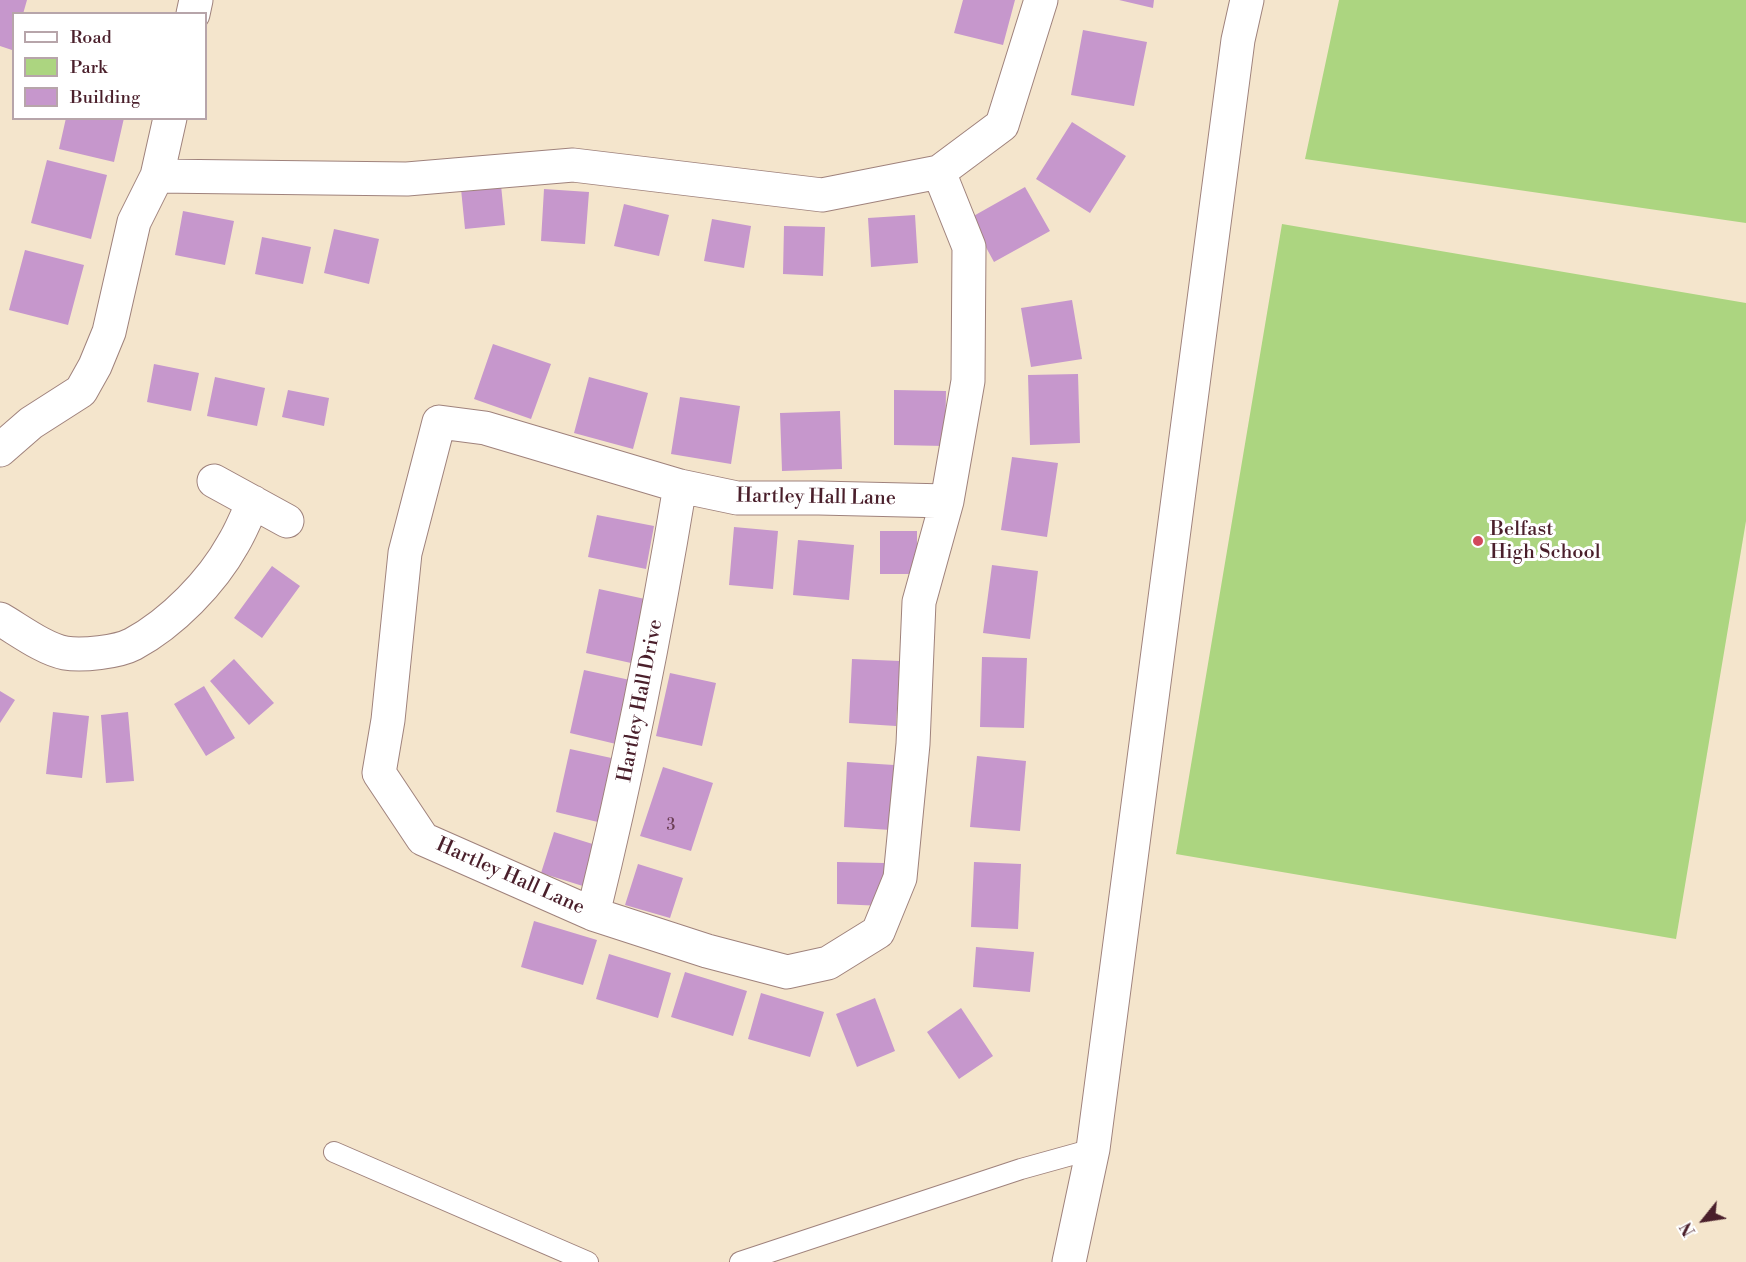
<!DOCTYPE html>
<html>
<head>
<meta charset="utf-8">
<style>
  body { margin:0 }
  #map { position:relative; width:1746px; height:1262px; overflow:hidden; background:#f4e5cc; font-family:"Libre Bodoni",serif }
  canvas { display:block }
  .legend { position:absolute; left:12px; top:12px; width:195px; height:108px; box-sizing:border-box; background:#fff; border:2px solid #b7a5aa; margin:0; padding:8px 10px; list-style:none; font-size:18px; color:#4a1f2b }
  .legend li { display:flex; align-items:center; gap:12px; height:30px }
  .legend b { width:30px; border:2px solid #b7a5aa }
  .north { position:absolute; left:1674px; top:1190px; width:60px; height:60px; -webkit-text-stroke:4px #fff; paint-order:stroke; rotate:240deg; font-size:16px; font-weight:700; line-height:24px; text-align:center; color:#4a1f2b }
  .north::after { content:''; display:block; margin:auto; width:21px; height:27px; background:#4a1f2b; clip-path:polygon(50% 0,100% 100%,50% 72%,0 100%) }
</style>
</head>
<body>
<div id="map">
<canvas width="1746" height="1262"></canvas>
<ul class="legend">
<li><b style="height:8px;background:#fff"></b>Road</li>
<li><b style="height:16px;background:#acd580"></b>Park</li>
<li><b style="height:16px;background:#c697cc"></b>Building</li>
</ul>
<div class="north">N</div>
</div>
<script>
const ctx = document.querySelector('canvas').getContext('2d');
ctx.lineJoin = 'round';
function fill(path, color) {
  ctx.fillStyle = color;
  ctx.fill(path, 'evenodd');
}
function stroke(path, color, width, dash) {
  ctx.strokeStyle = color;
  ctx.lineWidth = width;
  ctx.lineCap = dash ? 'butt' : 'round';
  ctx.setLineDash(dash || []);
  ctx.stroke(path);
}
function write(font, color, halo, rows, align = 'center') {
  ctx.font = font + ' "Libre Bodoni",serif';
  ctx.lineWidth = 6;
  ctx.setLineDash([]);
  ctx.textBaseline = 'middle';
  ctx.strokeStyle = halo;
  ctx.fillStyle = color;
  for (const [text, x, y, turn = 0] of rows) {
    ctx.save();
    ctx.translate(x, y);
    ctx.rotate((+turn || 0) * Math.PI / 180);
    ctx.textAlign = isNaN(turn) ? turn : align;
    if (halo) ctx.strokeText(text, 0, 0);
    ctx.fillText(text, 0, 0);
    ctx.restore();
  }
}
fill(new Path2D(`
  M1339 0H1746V223L1305 159Z
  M1282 224 1746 303V521L1676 939 1176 854Z`), '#acd580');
fill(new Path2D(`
  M0 0H27L23 14H14L12 50 0 46Z
  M963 0H1015L1003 45 954 33Z
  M1119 0H1154L1153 8Z
  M1083 30 1147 42 1134 106 1071 95Z
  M66 118H124L114 162 59 149Z
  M1072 122 1126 156 1090 213 1036 179Z
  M47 160 107 175 91 239 31 223Z
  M501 185 505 225 465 229 461 189Z
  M1025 187 1050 231 994 262 970 218Z
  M544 189 589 192 585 244 541 241Z
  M624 204 669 215 659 256 614 246Z
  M183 211 234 221 225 265 175 255Z
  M915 215 918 263 871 267 868 218Z
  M712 219 751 226 744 268 704 261Z
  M784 226 825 227 823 276 783 274Z
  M334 229 379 239 369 284 324 273Z
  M262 237 311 247 303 284 255 274Z
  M25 250 84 265 68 325 9 310Z
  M1072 300 1082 359 1031 367 1021 308Z
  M493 344 551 364 531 419 474 399Z
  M154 364 199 373 191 411 147 402Z
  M1078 374 1080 443 1030 445 1028 375Z
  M215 377 265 388 257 426 207 416Z
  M589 377 648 393 633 449 574 433Z
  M288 390 329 398 324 426 282 417Z
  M894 390 946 391 945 446 894 445Z
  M680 397 740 406 731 464 671 454Z
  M840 411 842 469 782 471 780 413Z
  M1012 457 1058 463 1047 537 1001 530Z
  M597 515 654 526 646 569 588 557Z
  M734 527 778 531 773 589 729 585Z
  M880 531H917V574H880Z
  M798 540 854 545 849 600 793 595Z
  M992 565 1038 571 1030 639 983 633Z
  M272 566 300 586 262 638 234 618Z
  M599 589 645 599 631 663 586 653Z
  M982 657 1027 658 1024 728 980 727Z
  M234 659 274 703 249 725 210 681Z
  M852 659 900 661 896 726 849 723Z
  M584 670 630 680 616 744 570 733Z
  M670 673 716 683 702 746 656 736Z
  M204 686 235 738 206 756 174 704Z
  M0 691 15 700 0 723Z
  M53 712 89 716 82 778 46 774Z
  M128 712 134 781 106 783 101 715Z
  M570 749 616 759 602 823 556 812Z
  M977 756 1026 761 1020 831 970 827Z
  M847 762 894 765 891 830 844 827Z
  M663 767 713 783 691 851 640 836Z
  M554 832 599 846 586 887 541 873Z
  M837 862 884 863V906L837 904Z
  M974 862 1021 864 1018 929 971 927Z
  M638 864 683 878 670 918 625 905Z
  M534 921 597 940 583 985 521 967Z
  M976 947 1034 952 1030 992 973 987Z
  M609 954 671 973 658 1018 596 999Z
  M685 972 747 991 733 1036 671 1017Z
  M761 993 824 1012 810 1057 748 1039Z
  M875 998 895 1051 857 1067 836 1014Z
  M961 1008 993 1056 959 1079 927 1032Z`), '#c697cc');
const lane = new Path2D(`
  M334 1152 588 1262
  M740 1262 1021 1169 1093 1149`);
const street = new Path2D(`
  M193 14 196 0
  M157 176 407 179 573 165 822 195 939 172
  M0 450 31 423 81 391 95 366 109 332 134 222 157 176 170 118
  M214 481 287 521
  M947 501 819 498H737L680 486 485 428 439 422 405 553 388 720 379 773 423 839 593 914 707 951 787 972 828 963 878 932 900 878 913 744 919 602 947 501 968 381 969 247 939 172 1002 125 1041 0
  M0 619C19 630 44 649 65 653 82 656 118 652 133 644 172 623 212 582 233 544 241 531 247 516 253 502
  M593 914C628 772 656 631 680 486
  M1069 1262 1093 1149 1238 40 1247 0`);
stroke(lane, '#9f827c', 22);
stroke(street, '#9f827c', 35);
stroke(lane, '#fff', 20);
stroke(street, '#fff', 33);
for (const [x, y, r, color] of [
  [1478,541,6,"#d1495b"]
]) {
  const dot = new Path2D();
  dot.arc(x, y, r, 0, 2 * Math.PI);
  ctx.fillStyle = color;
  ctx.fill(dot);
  stroke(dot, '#fff', 2);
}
write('16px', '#693d53', null, [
  ["3",671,826]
]);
write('20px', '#4a1f2b', '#fff', [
  ["Hartley Hall Lane",816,498,1],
  ["Hartley Hall Drive",641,701,-79],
  ["Hartley Hall Lane",510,877,24]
]);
write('20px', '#4a1f2b', '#fff', [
  ["Belfast",1490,530],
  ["High School",1490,553]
], 'left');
</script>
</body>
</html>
